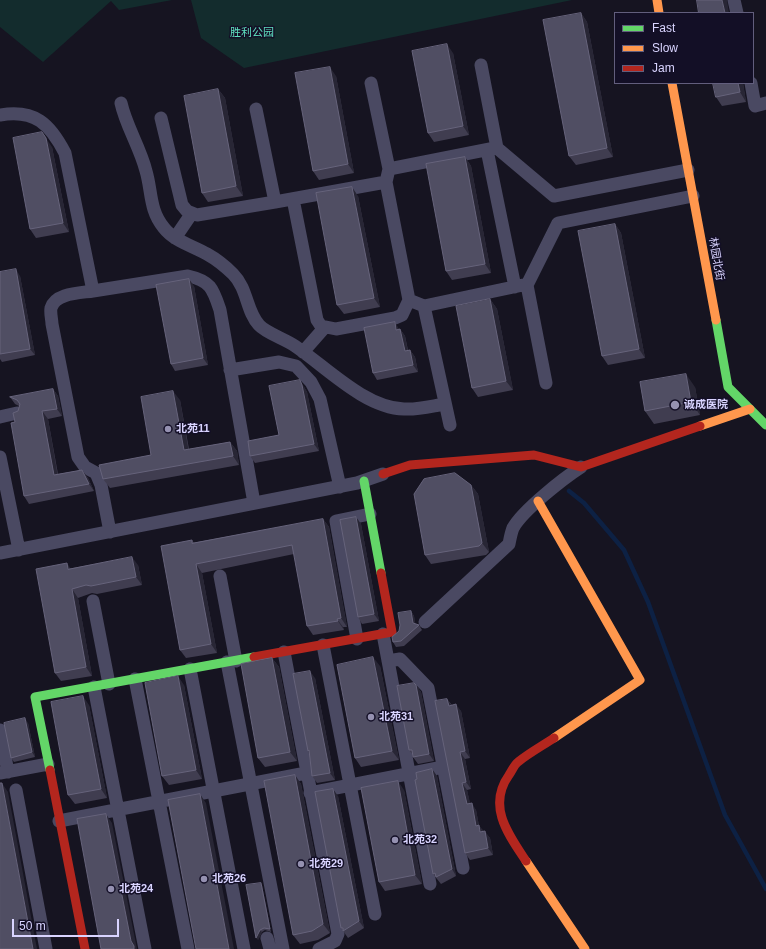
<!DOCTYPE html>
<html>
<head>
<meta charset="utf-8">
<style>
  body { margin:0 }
  #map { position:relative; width:766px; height:949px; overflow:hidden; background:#161421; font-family:Arial,sans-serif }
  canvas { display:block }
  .legend { position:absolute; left:614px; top:12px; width:140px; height:72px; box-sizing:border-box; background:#130f26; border:1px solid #625e7d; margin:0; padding:5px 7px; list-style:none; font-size:12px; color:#d9d4ff }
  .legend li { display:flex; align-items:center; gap:8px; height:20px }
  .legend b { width:20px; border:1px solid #625e7d }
  .scale { position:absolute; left:12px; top:919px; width:107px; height:18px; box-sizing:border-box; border:2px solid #d9d4ff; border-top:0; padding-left:5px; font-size:12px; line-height:14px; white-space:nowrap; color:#d9d4ff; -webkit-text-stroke:3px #130f26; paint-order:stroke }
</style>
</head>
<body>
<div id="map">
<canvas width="766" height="949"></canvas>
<ul class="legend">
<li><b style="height:5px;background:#63d668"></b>Fast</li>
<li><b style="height:5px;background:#ff974d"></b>Slow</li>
<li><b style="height:5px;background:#b3261e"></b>Jam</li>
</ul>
<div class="scale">50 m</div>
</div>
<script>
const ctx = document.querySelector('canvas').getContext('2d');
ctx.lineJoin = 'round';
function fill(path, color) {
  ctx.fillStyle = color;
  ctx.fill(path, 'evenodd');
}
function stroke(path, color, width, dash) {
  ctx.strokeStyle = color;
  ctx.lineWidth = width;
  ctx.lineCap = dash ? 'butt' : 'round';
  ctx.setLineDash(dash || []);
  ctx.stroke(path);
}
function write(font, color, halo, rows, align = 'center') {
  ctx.font = font + ' Arial,"Noto Sans SC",sans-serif';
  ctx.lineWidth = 3;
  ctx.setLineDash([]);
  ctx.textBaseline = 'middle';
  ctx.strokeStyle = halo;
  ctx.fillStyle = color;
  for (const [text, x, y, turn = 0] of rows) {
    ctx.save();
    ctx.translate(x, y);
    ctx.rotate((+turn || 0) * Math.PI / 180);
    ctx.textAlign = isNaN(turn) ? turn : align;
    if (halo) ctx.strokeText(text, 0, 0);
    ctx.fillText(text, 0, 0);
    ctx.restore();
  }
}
fill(new Path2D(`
  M0 0H172L119 10 111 1 43 62 0 27Z
  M191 0H572L244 68 201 38Z`), '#132c2d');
stroke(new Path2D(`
  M569 491 584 503 624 550 648 602 725 815 766 889`), '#0d2144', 4.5);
stroke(new Path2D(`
  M734 0 737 13
  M481 65 497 148 554 196 688 170
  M371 83 389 169 386 182 409 300 424 306 450 425
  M751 83 755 106 766 103
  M121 103C126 126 140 147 146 171 152 191 149 210 164 228 174 241 193 246 207 254 216 259 226 267 233 274 248 289 246 311 259 325 266 333 285 339 295 346 326 367 365 408 404 409 418 410 432 406 445 404
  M256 109 275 202 386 182
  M0 115C35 109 50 124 65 153L93 291 188 276C211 281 213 289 220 310L254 503
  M161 118 182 205 187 211 197 215 275 202
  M487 150 515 287
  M389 169 495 148
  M293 199 317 320 321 326 336 329 395 318 402 315 409 300
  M175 238 192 213
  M93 291C80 293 55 293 51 308 50 313 52 320 52 324L78 457 85 467 96 473 101 485 110 532
  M424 306 523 285
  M303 352 325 327
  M230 370 279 362 296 366 311 382 320 399 340 487
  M546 383 527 285 558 223 693 196
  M0 417 17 413
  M0 457 19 550
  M0 553 357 483 383 474
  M220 576 236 661
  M93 601 109 684
  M425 622 509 544C510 539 511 533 513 528 523 510 564 478 581 467
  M383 634 430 884
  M357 639 336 521 370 514
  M323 645 375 914
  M284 652 338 934 335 941 319 949
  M388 661 400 659 428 688 463 868
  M227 662 283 949
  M190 669 244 949
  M135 679 188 949
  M94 687 145 949
  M0 730 8 772
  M0 773 48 764
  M16 790 46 949
  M310 793 443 767
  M59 821 306 773
  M267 938 270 949`), '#4a4962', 13);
stroke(new Path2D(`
  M716 320 728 387 766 425
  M364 481 381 573
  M50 770 35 697 254 657`), '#63d668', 9);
stroke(new Path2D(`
  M657 0 659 13
  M672 83 716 320
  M700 426 750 409
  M538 501 640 680 554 738
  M526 861 585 949`), '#ff974d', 9);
stroke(new Path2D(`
  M383 474 410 465 534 455 581 467 700 426
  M254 657 392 632 381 573
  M50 770 85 949
  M526 861C508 834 487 806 509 775 512 771 514 765 518 762 529 753 542 746 554 738`), '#b3261e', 9);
fill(new Path2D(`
  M581 13 587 22 613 157 576 165 569 156Z
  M453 53 469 135 434 142 428 133Z
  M336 76 354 173 319 180 313 171Z
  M743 83 746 102 722 106 716 97Z
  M218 89 225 98 243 196 208 202 202 193Z
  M52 147 69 232 36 238 30 229Z
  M465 157 471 166 491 273 452 280 446 271Z
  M358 196 380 307 344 314 337 305Z
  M615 224 621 233 645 358 608 365 602 356Z
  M0 272 20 276 35 355 2 362 0 359Z
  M194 286 208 365 175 371 171 364Z
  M490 299 497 309 513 390 478 397 472 388Z
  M399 329H400L405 336 408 350H410L415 357 418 372 377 380 373 373Z
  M304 387 307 392 319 451 255 463 250 456 279 435Z
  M695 387 700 415 654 424 645 411Z
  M53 389 58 396 62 416 48 419 58 474 82 470 88 478 94 491 29 504 24 496 15 422 19 406 15 404 10 397Z
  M180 400 189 449 230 442 237 451 239 465 110 488 103 479 151 455Z
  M471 485 478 494 489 552 486 555 431 564 425 555Z
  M356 517 361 524 379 621 362 624 358 617Z
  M323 519 329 527 347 627H343L344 630 313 635 307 626 294 554 202 573 217 653 186 658 180 650 192 540 194 543Z
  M138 565 142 585 97 594 92 593 78 598 92 676 61 681 55 673 71 569Z
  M411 611 414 616 415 624 419 625 422 630 404 646 396 647 393 642Z
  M272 658 279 667 297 761 265 767 258 758Z
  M380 666 399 760 361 767 355 758Z
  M315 678 335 780 317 783 312 776 309 754 308 751Z
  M184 685 202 779 169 785 162 776Z
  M416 685 421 692 434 761 418 764 413 757V755L409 750Z
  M447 699 452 705 461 711 470 758 465 759 471 789 467 790 470 804 476 810 479 826 490 838 493 855 470 860 465 853Z
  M89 705 107 798 75 804 68 795Z
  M28 723 35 757 14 762 11 758Z
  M432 769 437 776 456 876 441 884 433 874 417 779Z
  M295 775 301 784 330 933 318 940 300 944 293 935Z
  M404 790 422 884 385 891 379 882Z
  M338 796 364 928 348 938 341 928Z
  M262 885 271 932 265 930 262 932 258 940Z`), '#403d50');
fill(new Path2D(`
  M722 0H727L729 13H725Z
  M581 13 587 22 613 157 607 148Z
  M447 44 453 53 469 135 463 126Z
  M330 67 336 76 354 173 348 164Z
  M738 83H743L746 102 740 92Z
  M218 89 225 98 243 196 236 186Z
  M42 132 52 147 69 232 63 223Z
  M465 157 471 166 491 273 485 264Z
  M352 187 358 196 380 307 374 298Z
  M615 224 621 233 645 358 639 349Z
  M16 269 20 276 35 355 30 349Z
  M189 279 194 286 208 365 203 358Z
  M490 299 497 309 513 390 506 381Z
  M395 322 399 329 396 330Z
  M400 329 405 336 409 358 405 351Z
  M410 350 415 357 418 372 413 365Z
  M686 374 695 387 700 415 691 402Z
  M300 380 307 392 319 451 314 444Z
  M53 389 58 396 62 416 57 409Z
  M173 391 180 400 190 459 184 450Z
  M42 411 48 419 59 483 54 475Z
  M230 442 237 451 239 465 233 456Z
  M82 470 88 478 94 491 89 484Z
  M471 485 478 494 489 552 482 543Z
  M356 517 361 524 379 621 374 614Z
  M323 519 329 527 347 627 341 618Z
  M132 557 138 565 142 585 136 577Z
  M67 563 73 572 68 569Z
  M196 564 202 573 217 653 211 644Z
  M72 589 78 598 92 676 86 667Z
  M411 611 414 616 416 627 413 623Z
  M337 619 343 627 344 630 338 621Z
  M373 657 380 666 399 760 392 751Z
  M272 658 279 667 297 761 290 752Z
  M310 671 315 678 335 780 330 773Z
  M178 676 184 685 202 779 196 770Z
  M416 685 421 692 434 761 429 754Z
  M83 696 89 705 107 798 101 789Z
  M447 699 452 706H449Z
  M456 704 461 711 470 758 465 751Z
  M25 718 28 723 35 757 32 752Z
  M460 752 465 759 471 789 466 782Z
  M432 769 437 776 456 876 452 869Z
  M295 775 301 784 330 933 323 924Z
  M398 781 404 790 422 884 415 875Z
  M2 783 8 792 37 949H33Z
  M462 783 467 790 472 811 467 804Z
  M333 789 338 796 364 928 359 921Z
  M200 794 206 803 234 949H229Z
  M472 803 476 810 479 826 484 832 485 839 476 826Z
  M106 814 112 823 137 949H134L131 941Z
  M485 831 490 838 493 855 488 848Z
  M261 883 262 885 271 932 270 929Z
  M260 930 262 932 258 940 256 938Z`), '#282635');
const building = new Path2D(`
  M697 0H722L725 13H699Z
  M581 13 607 148 569 156 543 20Z
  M447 44 463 126 428 133 412 51Z
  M330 67 348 164 313 171 295 73Z
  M713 83H738L740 92 716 97Z
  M218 89 236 186 202 193 184 96Z
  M42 132 46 138 63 223 30 229 13 138Z
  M465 157 485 264 446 271 426 164Z
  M352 187 374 298 337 305 316 193Z
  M615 224 639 349 602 356 578 231Z
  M16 269 30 349 0 354V272Z
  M189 279 203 358 171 364 156 285Z
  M490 299 506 381 472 388 456 306Z
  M395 322 396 330 400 329 405 351 410 350 413 365 373 373 364 328Z
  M686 374 691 402 645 411 640 382Z
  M300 380 302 385 314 444 250 456 248 441 279 435 269 386Z
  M53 389 57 409 42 411 54 475 82 470 89 484 24 496 11 423 15 422 13 413 18 411 20 404 17 400 10 397Z
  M173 391 184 450 230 442 233 456 103 479 99 465 151 455 141 397Z
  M455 473 471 485 482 543 479 546 425 555 414 494 424 479Z
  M356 517 374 614 358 617 340 520Z
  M323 519 341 618 337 619 338 621 307 626 292 545 196 564 211 644 180 650 161 546 192 540V543Z
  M132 557 136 577 91 586 86 585 72 589 86 667 55 673 36 569 67 563 68 569Z
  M411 611 413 623 419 625 401 641 393 642 392 637 399 631 400 625 398 613Z
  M373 657 392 751 355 758 337 665Z
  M272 658 290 752 258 758 241 664Z
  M310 671 330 773 312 776 309 750 308 751 293 674Z
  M178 676 196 770 162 776 145 683Z
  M414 683 416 685 429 754 413 757 412 750H409L397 686Z
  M83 696 101 789 68 795 51 702Z
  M447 699 449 706 456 704 465 751 460 752 466 782 462 783 467 804 472 803 476 826 479 825 480 832 485 831 488 848 465 853 435 701Z
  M25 718 32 752 11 758 4 723Z
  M432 769 452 869 436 877 435 873 433 874 415 780 417 779 416 773Z
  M295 775 323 924 312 931 293 935 264 781Z
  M398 781 415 875 379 882 361 788Z
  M0 783H2L33 949H0Z
  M333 789 359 921 343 931V928H341L315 792Z
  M200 794 229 949H196L168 800Z
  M106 814 131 941 134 946V949H101L77 819Z
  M261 883 270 929 264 928 260 930 256 938 246 885Z`);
fill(building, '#504e63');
stroke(building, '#66637b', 1);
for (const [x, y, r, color] of [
  [675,405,5,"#9591b1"],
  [168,429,4,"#9591b1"],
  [371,717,4,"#9591b1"],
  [395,840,4,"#9591b1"],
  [301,864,4,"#9591b1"],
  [204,879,4,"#9591b1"],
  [111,889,4,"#9591b1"]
]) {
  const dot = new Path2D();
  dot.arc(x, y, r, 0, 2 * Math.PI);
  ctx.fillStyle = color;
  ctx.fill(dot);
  stroke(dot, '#130f26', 1.5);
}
write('11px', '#5fe0c0', '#130f26', [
  ["胜利公园",252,33]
]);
write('11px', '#d9d4ff', '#130f26', [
  ["林园北街",716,259,80]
]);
write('bold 11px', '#d9d4ff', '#130f26', [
  ["诚成医院",684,405],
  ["北苑11",176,429],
  ["北苑31",379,717],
  ["北苑32",403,840],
  ["北苑29",309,864],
  ["北苑26",212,879],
  ["北苑24",119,889]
], 'left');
</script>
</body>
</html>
